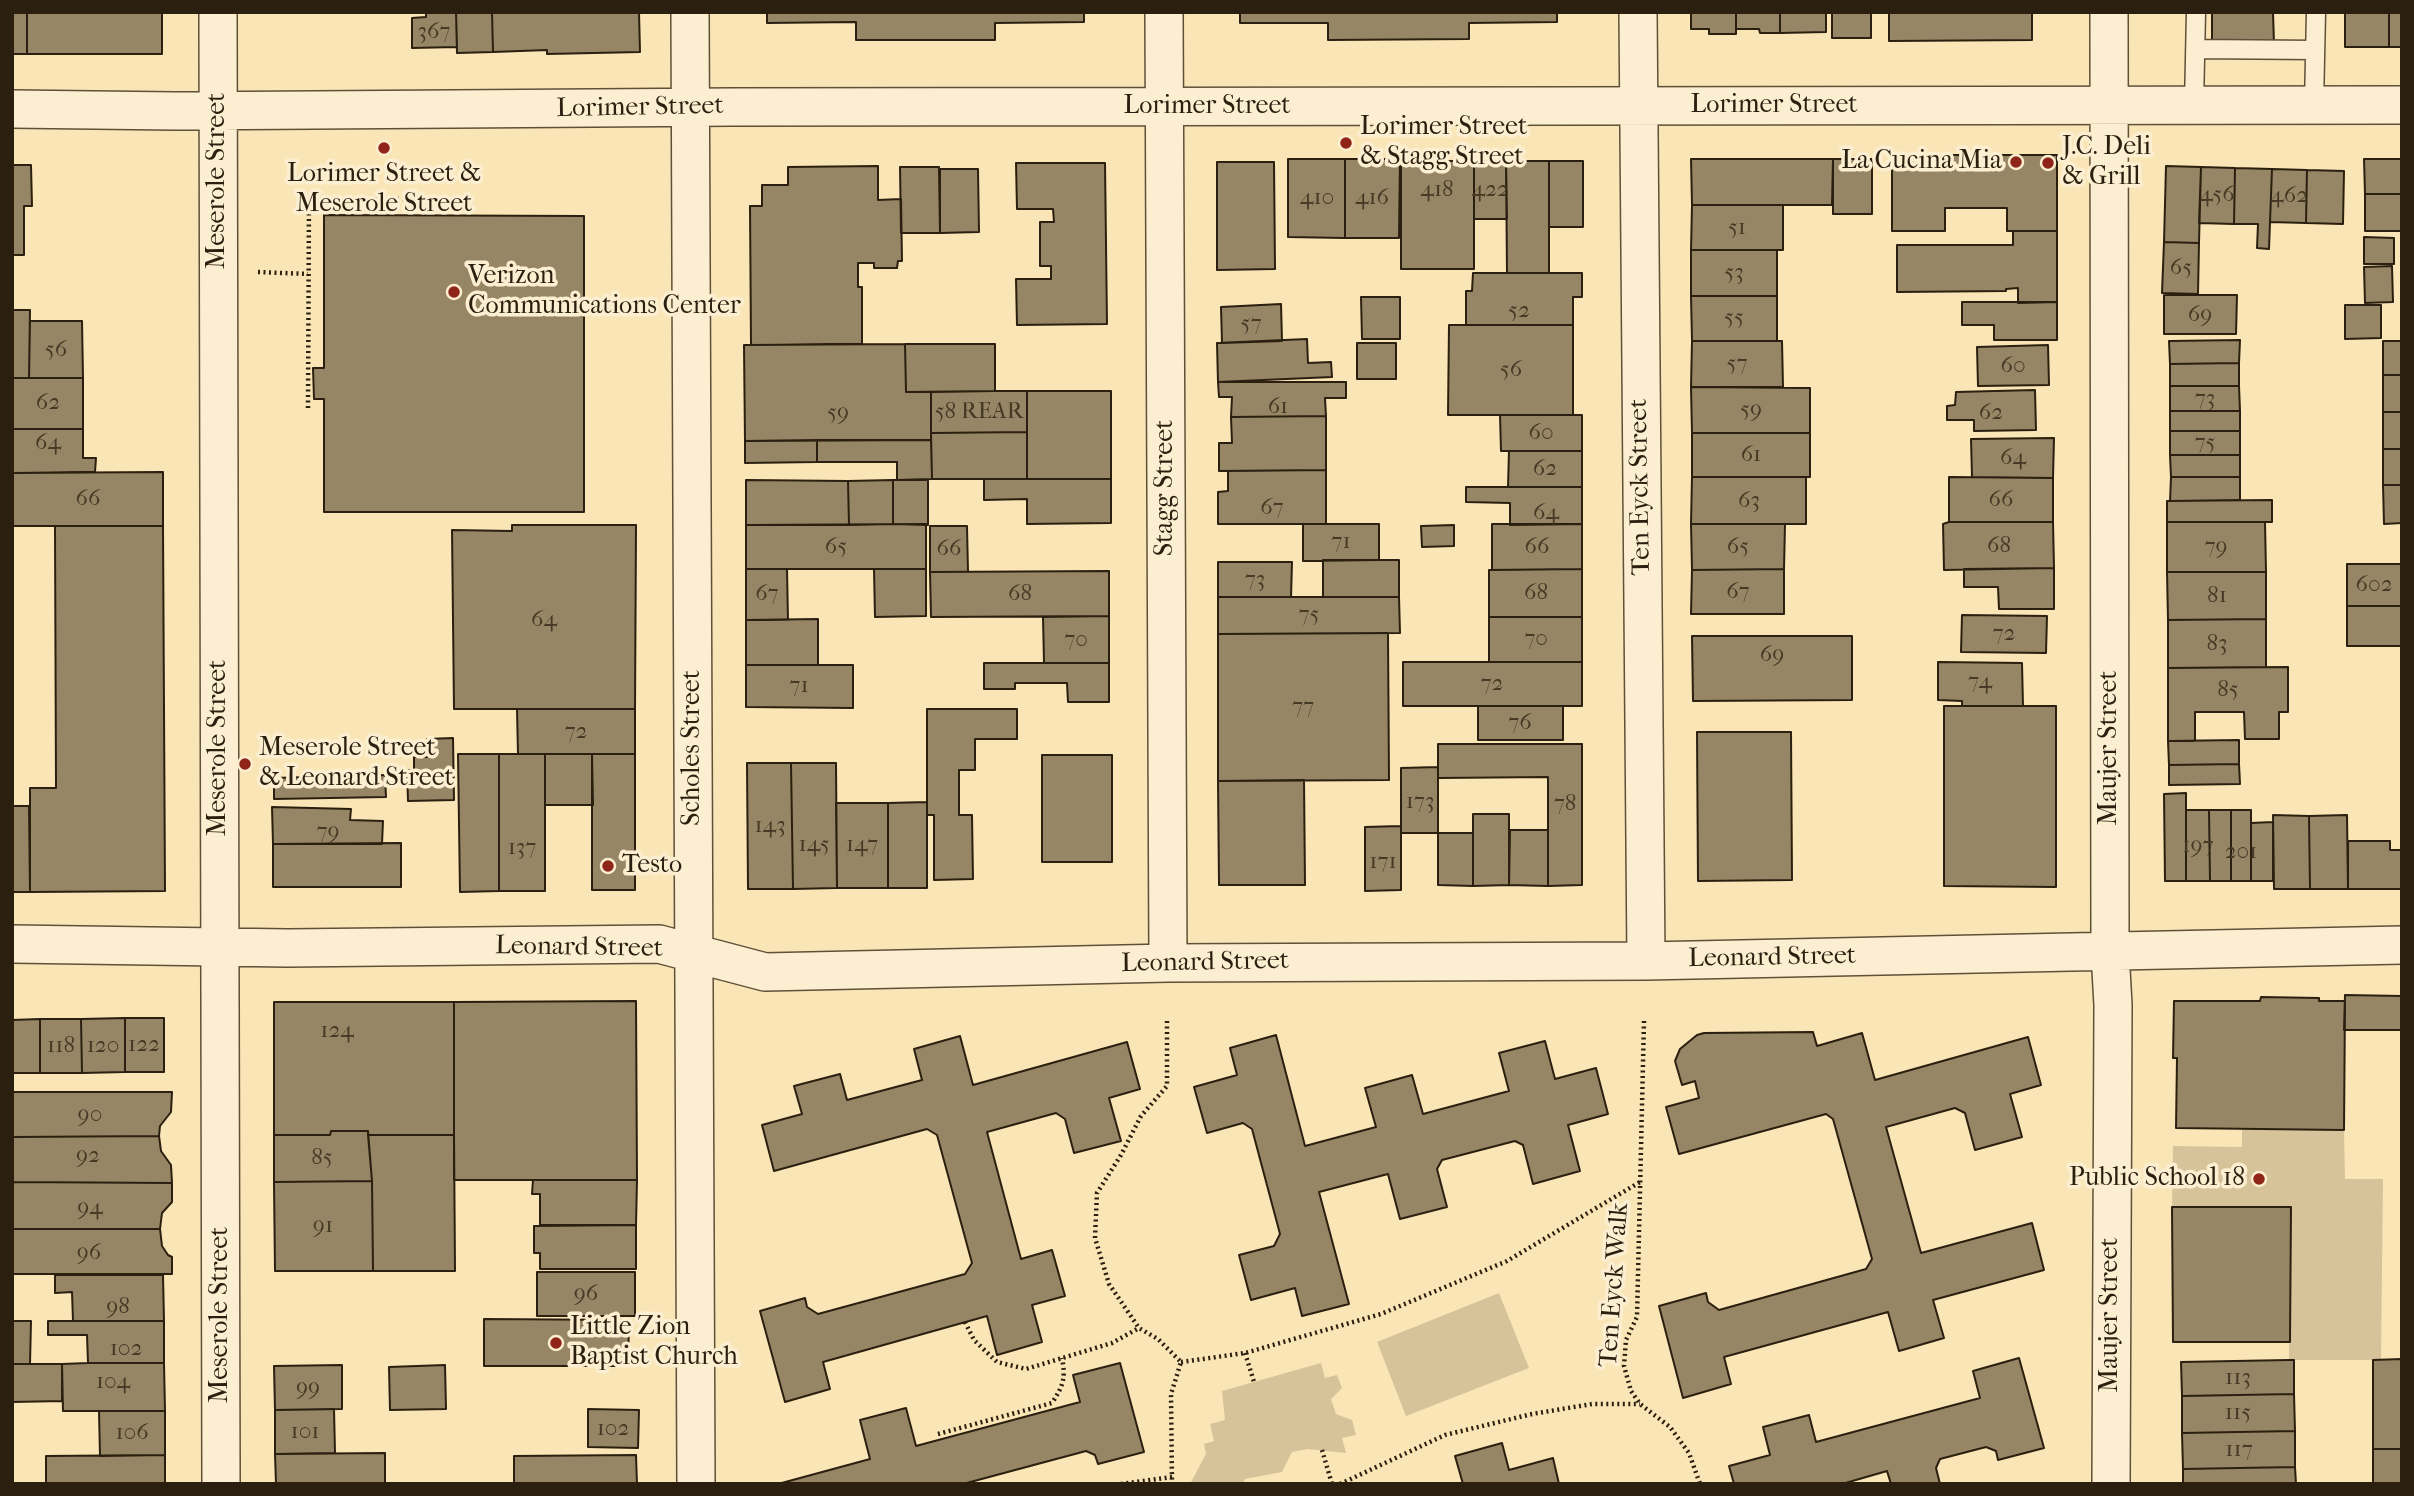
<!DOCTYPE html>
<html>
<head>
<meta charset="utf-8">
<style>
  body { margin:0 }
  #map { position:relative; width:2414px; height:1496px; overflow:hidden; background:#fae5b7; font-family:"IM FELL French Canon",serif }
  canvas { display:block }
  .frame { position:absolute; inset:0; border:14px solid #2b1f0f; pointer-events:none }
</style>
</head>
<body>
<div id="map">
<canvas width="2414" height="1496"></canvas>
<div class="frame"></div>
</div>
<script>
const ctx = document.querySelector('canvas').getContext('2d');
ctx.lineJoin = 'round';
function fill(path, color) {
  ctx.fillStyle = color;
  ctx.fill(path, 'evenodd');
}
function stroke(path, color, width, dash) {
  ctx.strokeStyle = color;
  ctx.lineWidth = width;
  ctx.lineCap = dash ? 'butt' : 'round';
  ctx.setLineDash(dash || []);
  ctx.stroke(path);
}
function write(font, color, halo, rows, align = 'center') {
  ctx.font = font + ' "IM FELL French Canon",serif';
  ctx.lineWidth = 7;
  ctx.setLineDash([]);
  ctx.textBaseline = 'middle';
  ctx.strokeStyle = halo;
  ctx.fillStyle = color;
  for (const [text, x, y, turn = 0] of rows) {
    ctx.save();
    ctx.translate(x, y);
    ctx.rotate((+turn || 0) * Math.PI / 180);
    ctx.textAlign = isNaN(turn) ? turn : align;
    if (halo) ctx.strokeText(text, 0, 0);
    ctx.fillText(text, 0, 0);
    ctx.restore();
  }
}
fill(new Path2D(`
  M2242 1129 2344 1130 2345 1179H2383L2381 1360H2289L2290 1207H2172L2173 1146 2242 1147Z
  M1499 1293 1529 1368 1406 1416 1377 1342Z
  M1321 1363 1325 1378 1337 1375 1342 1388 1331 1399 1336 1414 1352 1420 1356 1435 1342 1438 1346 1453 1308 1449 1292 1452 1282 1472 1245 1479 1242 1484H1190L1206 1454 1204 1444 1214 1441 1210 1424 1225 1420 1222 1391Z`), '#d7c39a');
const building = new Path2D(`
  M12 12H27V54H12Z
  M27 12H162V54H27Z
  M426 12H456L457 47 412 48V18L426 17Z
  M456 12H492L493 52 457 53Z
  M492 12H639L640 52 547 54V50L493 52Z
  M767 12H1084V22L995 23V40H856V22L767 23Z
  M1240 12H1557V22L1469 23V39L1328 40V23H1240Z
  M1691 12H1736V34H1709V29H1691Z
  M1736 12H1780V33H1760L1759 29H1736Z
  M1780 12H1826V32L1780 33Z
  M1832 12H1871V38H1832Z
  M1889 12H2032V40L1889 41Z
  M2212 12H2273L2274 44 2212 45Z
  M2345 12H2389V47H2345Z
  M2389 12H2402V47H2389Z
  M1892 155H2057V231H2007V208H1945V231H1892Z
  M1288 159H1345V238L1288 237Z
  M1345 159H1400L1399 238H1345Z
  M1691 159H1833L1832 205H1692Z
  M1833 159H1872V214H1833Z
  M2364 159H2402V194H2365Z
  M1401 161H1474V269H1401Z
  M1474 161H1506L1507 219H1474Z
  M1506 161H1549V273H1507Z
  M1549 161H1583V227H1549Z
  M1217 162H1274L1275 269 1217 270Z
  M1016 163H1105L1107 324 1017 325 1016 279H1051V266H1040V222H1054L1053 209H1017Z
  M12 165H31L32 206H24V255H12Z
  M878 166V200L901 199 902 261H898L897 268H874V263H858V287H862V344L751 345 750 206H762V185H788V167Z
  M2166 166 2201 167 2199 243 2164 242Z
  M900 167H939L940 233H901Z
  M2201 167 2235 168 2234 224 2199 223Z
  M2235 168 2272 169 2269 249 2257 248 2258 224H2234Z
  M940 169H978L979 232 940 233Z
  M2272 169 2307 170 2306 223 2270 222Z
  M2307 170 2344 171 2343 224 2306 223Z
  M2365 194H2402V231H2365Z
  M1692 205H1783V250H1691Z
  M324 215 584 216V512H324V399H314L313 368H324Z
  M2013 231H2057V302L2018 303V288L2006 289V291L1897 292V245H2013Z
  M2364 237 2394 238V264H2364Z
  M2164 242 2199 243 2198 294 2162 293Z
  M1691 250H1777V296H1691Z
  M2392 266 2393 302 2365 303 2364 267Z
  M1473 273H1582V297H1573V325H1466V291H1472Z
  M2164 295H2237L2236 334H2164Z
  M1691 296H1777V341H1692Z
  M1361 297H1400V339H1362Z
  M1962 302H2057V340H1994V325H1962Z
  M1281 304 1282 341 1222 343 1221 307Z
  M2345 305H2381V338L2345 339Z
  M12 310H30L29 378H12Z
  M30 321H82L83 378H29Z
  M1449 325H1573V415H1448Z
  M1307 339 1308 363 1331 362 1332 377 1218 382 1217 343Z
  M2240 340 2239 363 2170 364 2169 341Z
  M1692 341H1782L1783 387H1691Z
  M2383 341H2402V375H2383Z
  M1357 343H1396V379H1357Z
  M905 344 906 392H931V440L745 441 744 345Z
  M905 344H995V391L906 392Z
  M2048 345 2049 385 1978 386 1977 347Z
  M2239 363V386H2170V364Z
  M2383 375H2402V412H2383Z
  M12 378H83V429H12Z
  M1218 382H1346V398H1325L1326 416 1231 417 1232 397H1219Z
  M2170 386H2239L2240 411H2170Z
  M1691 387 1810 388V433H1692Z
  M2035 390 2036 430 1974 431V420H1947V406L1955 405 1956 392Z
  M995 391H1027V432L931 433V392Z
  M1027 391H1111V479H1027Z
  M2170 411H2240V431H2170Z
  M2383 412H2402V449H2383Z
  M1500 415H1582V451H1501Z
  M1326 416V470L1219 471V443H1232L1231 417Z
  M12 429H83V458H96L95 472 12 473Z
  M2170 431H2240V455H2170Z
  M1027 432V479H932L931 433Z
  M1692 433H1810V477H1692Z
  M2054 438 2053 478 1972 477 1971 439Z
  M817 440H931L932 479 897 480V462H817Z
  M817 440V462L745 463V441Z
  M2383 449H2402V485H2383Z
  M1509 451H1582V487H1508Z
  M2170 455H2240V477H2171Z
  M1326 470V524H1218V492L1228 491V471Z
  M163 472V526H12V473Z
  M1692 477H1806V524H1691Z
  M1949 477 2053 478V522H1949Z
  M2171 477H2240V500L2170 501Z
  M984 479H1111V523L1027 524V499L984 500Z
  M746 480 848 481 849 525H746Z
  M893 480V524L849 525 848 481Z
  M893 480H928V525L893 524Z
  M2383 485H2402V523L2384 524Z
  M1466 487H1582V524L1510 525V503L1466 502Z
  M2272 500V522H2167V501Z
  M1949 522H2053L2054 568 1944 570 1943 524Z
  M2167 522H2265L2266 572H2167Z
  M926 524V569H746V525Z
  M1303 524H1379V560L1303 561Z
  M1492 524H1582V569L1492 570Z
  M1691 524H1785L1784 569 1692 570Z
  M512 525H636L635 709H454L452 530 512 531Z
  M1454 525V546L1422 547 1421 526Z
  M55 526H163L165 891 30 892V788H56Z
  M930 526H967L968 572H930Z
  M1323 560H1399V597H1323Z
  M1218 562H1292L1291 597H1218Z
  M2347 564H2402V606H2347Z
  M2054 568V609H1999L1998 587H1964V569Z
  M746 569H787L788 620H746Z
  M874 569H926V616L875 617Z
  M1582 569V617H1489V570Z
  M1784 569V614H1691L1692 570Z
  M1109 571V616L931 617 930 572Z
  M2167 572H2266V619L2168 620Z
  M1218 597H1399L1400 633 1218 634Z
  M2347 606H2402V646H2347Z
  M1962 615 2047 616 2046 653 1961 652Z
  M1109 616V663H1044L1043 617Z
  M1489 617H1582V662H1489Z
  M818 619V665H746V620Z
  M2266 619V667L2168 668V620Z
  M1388 633 1389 780 1218 781V634Z
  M1692 636H1852V700L1693 701Z
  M1403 662H1582V706H1403Z
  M1938 662 2022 663 2023 706H1962V701L1938 700Z
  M984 663H1109V702H1068L1067 683H1015V689H984Z
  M746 665H853V708L746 707Z
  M2288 667V712H2279V739H2245L2244 712H2195V741H2168V668Z
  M1478 706H1563V740H1478Z
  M1944 706H2056V887L1944 886Z
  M517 709H635V754H518Z
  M927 709H1017V739H975V770H959V815H972L973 879 934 880V815H927Z
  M1697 732H1791L1792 880 1698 881Z
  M453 738 454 800 408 801 407 770H414V757H427V739Z
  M2239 740V764L2169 765 2168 741Z
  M1438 744H1582V885L1548 886V777L1438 778Z
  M458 754H499V891L460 892Z
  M499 754H545V891H499Z
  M545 754H592L593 805H545Z
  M592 754H635V890H592Z
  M1042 755H1112V862H1042Z
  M747 763H791L793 889H748Z
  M791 763H836L837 888 793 889Z
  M2239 764 2240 784 2169 785V765Z
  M1438 767V833H1401V768Z
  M385 775 386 797 274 799V778Z
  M1304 780 1305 885H1219L1218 781Z
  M2186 793V881H2165L2164 794Z
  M927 802V888H888V803Z
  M836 803H888V888H837Z
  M12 806H29L30 892H12Z
  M272 807 351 809 350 820 383 821 382 844H273Z
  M2186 810H2209L2210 881H2186Z
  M2209 810H2231V881H2210Z
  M2231 810H2251V881H2231Z
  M1473 814H1509V885L1473 886Z
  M2273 815 2309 816 2310 889H2274Z
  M2347 815 2348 889H2310L2309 816Z
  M2273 822V881H2251V823Z
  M1401 826V890L1365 891V827Z
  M1510 830H1548V886L1509 885Z
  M1438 833H1473V886L1438 885Z
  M2348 841H2390V850H2402V889H2348Z
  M401 843V887H273V844Z
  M2345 995 2402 996V1030H2344Z
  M2261 997 2319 998V1001H2345L2344 1130 2176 1128 2177 1058H2173L2174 1001H2260Z
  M636 1001 637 1180H454V1002Z
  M274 1002H454V1135H368V1131H331L330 1135H274Z
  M125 1018V1072L82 1073 81 1019Z
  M125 1018H164V1072H125Z
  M40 1019V1073H12V1020Z
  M40 1019H81L82 1073H40Z
  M1813 1032 1817 1046 1862 1033 1875 1080 2028 1037 2041 1085 2010 1094 2022 1137 1975 1150 1965 1113 1955 1108 1886 1127 1921 1253 2032 1223 2044 1270 1933 1300 1944 1338 1899 1351 1888 1312 1724 1357 1731 1384 1683 1398 1659 1306 1706 1293 1708 1302 1719 1310 1866 1269 1872 1259 1833 1119 1826 1114 1679 1154 1666 1107 1699 1098 1695 1081 1682 1085 1675 1061 1680 1049 1697 1035 1704 1033Z
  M1276 1035 1305 1146 1376 1127 1365 1088 1412 1075 1423 1114 1509 1091 1499 1053 1545 1041 1555 1079 1596 1068 1608 1114 1568 1125 1580 1171 1533 1184 1523 1145 1515 1141 1442 1160 1437 1169 1447 1207 1400 1219 1388 1174 1319 1192 1349 1304 1302 1316 1295 1288 1251 1300 1239 1255 1274 1246 1280 1234 1252 1129 1243 1123 1207 1133 1194 1087 1237 1075 1230 1048Z
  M960 1036 973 1085 1127 1042 1140 1089 1109 1098 1121 1141 1074 1153 1065 1119 1056 1113 987 1132 1021 1259 1052 1250 1065 1296 1032 1305 1042 1342 997 1355 987 1316 823 1362 830 1389 785 1402 760 1311 805 1298 807 1307 818 1314 965 1274 972 1263 937 1135 927 1129 774 1171 762 1125 802 1114 794 1086 840 1074 847 1100 922 1080 914 1049Z
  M12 1092H172L171 1112 160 1126 159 1136 12 1137Z
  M331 1131H368L372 1181 274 1182V1135H330Z
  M368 1135H454L455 1271H373L372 1181Z
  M159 1136 161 1151 171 1165 172 1183 12 1182V1137Z
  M533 1180H637L636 1225H540V1194H532Z
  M372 1181 373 1271H275L274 1182Z
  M12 1182 172 1183V1202L162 1213 160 1229H12Z
  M2172 1207H2291L2290 1342H2173Z
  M636 1225V1269H540V1253H534V1226Z
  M12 1229H160L162 1246 168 1255 172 1257V1274H12Z
  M537 1272H635V1316H537Z
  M55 1275H163L164 1321H73L72 1292 55 1293Z
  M484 1319 629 1320 628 1366H484Z
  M12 1321H31L30 1364H12Z
  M48 1321H164V1363H88L87 1335H48Z
  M2019 1358 2044 1448 1998 1460 1996 1451 1986 1447 1940 1459 1936 1468 1940 1484H1891L1887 1471 1842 1484H1734L1729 1466 1770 1455 1763 1427 1809 1415 1816 1442 1980 1398 1973 1371Z
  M2402 1359V1449H2373V1360Z
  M2289 1360H2294V1394L2182 1396 2181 1362Z
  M88 1363H164L165 1411H63L62 1364Z
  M1120 1363 1144 1452 1098 1464 1095 1455 1086 1451 963 1484H778L870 1459 860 1420 906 1408 916 1446 1080 1402 1073 1375Z
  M12 1364H62V1401L12 1402Z
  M342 1365V1409L275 1410 274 1366Z
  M445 1365 446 1409 390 1410 389 1367Z
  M2294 1394 2295 1431 2182 1433V1396Z
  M334 1409 335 1453 275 1454V1410Z
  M588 1409 639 1410 638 1448 588 1447Z
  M99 1411H165V1455L100 1456Z
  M2295 1431V1467L2183 1469 2182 1433Z
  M1502 1443 1509 1470 1553 1458 1559 1484H1463L1455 1456Z
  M2373 1449H2402V1484H2373Z
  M385 1453V1484H276L275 1454Z
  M165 1455V1484H46V1456Z
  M636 1455 637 1484H514V1456Z
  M2295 1467 2296 1484H2183V1469Z`);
fill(building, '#978666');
stroke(building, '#2b1f0f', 2);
const lane = new Path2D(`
  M2196 49 2315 50
  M2194 105 2196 12
  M2314 105 2316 12`);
const street = new Path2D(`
  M218 12 221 1484
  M690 12 696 1484
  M1164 12 1168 963
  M1638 12 1646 961
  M2109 12 2110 952 2113 1005 2111 1484
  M12 109 175 111 733 107 2402 105
  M12 944 288 948 659 944 765 972 1168 963 1646 961 2402 945`);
stroke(lane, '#5f5039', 21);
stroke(street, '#5f5039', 40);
stroke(new Path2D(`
  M258 272 308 274
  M308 408 309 199H434
  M1167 1021V1086L1141 1116 1121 1155 1097 1193 1095 1238 1109 1284 1139 1328 1158 1339 1181 1362 1171 1394 1172 1484
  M1644 1021 1637 1317 1626 1340 1624 1366 1631 1391 1640 1404 1670 1427 1689 1453 1700 1484
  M965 1322 974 1340 997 1362 1026 1369 1112 1343 1139 1328
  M1245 1353 1254 1382
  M1181 1362 1245 1353 1381 1314 1507 1261 1640 1182
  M938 1434 1052 1403C1063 1386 1066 1379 1062 1358
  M1322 1450 1332 1484
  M1121 1484 1172 1477
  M1340 1484 1445 1435 1532 1414 1592 1404H1640`), '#2b1f0f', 4.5, [2, 3.5]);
stroke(lane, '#fceed0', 18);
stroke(street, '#fceed0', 37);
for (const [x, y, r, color] of [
  [1346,143,7,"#8f2418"],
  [384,148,7,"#8f2418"],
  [2016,162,7,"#8f2418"],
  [2048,163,7,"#8f2418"],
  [454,292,7,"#8f2418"],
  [245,764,7,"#8f2418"],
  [608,866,7,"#8f2418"],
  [2259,1179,7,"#8f2418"],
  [556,1343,7,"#8f2418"]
]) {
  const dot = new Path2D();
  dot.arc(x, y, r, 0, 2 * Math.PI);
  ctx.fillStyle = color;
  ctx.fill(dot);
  stroke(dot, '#fceed0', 2.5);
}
write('23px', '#463925', null, [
  ["367",434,32],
  ["418",1437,190],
  ["422",1490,190],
  ["456",2217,195],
  ["462",2289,196],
  ["410",1317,198],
  ["416",1372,198],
  ["51",1737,228],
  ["65",2181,268],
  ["53",1734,273],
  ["52",1519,311],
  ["69",2200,315],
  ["55",1734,318],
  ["57",1251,324],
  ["56",56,350],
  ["57",1737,364],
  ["60",2013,366],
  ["56",1511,370],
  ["73",2205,399],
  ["62",48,403],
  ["61",1278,407],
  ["59",1751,410],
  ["58 REAR",979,412],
  ["59",838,413],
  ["62",1991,413],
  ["60",1541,433],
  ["64",48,443],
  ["75",2205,443],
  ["61",1751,455],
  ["64",2013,458],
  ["62",1545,469],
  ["66",88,499],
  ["66",2001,500],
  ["63",1749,501],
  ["67",1272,508],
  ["64",1546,513],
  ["71",1341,542],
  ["68",1999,546],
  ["65",836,547],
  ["66",1537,547],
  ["65",1738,547],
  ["79",2216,547],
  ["66",949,549],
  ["73",1255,580],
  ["602",2374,585],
  ["67",1738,592],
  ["68",1536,593],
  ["67",767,594],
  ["68",1020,594],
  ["81",2217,596],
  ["75",1309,615],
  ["64",544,620],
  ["72",2004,634],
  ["70",1536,639],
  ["70",1076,640],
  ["83",2217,644],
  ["69",1772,655],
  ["74",1980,682],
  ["72",1492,684],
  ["71",799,686],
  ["85",2228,690],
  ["77",1303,707],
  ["76",1520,723],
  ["72",576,732],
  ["173",1420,802],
  ["78",1565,804],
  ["143",770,826],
  ["79",328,832],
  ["145",814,845],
  ["147",862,845],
  ["197",2198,846],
  ["137",522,848],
  ["201",2241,852],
  ["171",1383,862],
  ["124",337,1031],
  ["122",144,1045],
  ["118",61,1046],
  ["120",103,1046],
  ["90",90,1115],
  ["92",88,1156],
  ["85",322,1158],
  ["94",90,1208],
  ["91",323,1226],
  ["96",89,1253],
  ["96",586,1294],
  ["98",118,1307],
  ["102",126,1349],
  ["113",2238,1378],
  ["104",113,1382],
  ["99",308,1388],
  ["115",2238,1413],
  ["102",613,1429],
  ["101",305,1432],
  ["106",132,1433],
  ["117",2239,1450]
]);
write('26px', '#2b1f0f', '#fceed0', [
  ["Lorimer Street",1774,106],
  ["Lorimer Street",1207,107],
  ["Lorimer Street",640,108,-1],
  ["Meserole Street",218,181,-90],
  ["Ten Eyck Street",1641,487,-91],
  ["Stagg Street",1166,488,-90],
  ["Meserole Street",219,748,-90],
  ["Scholes Street",693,748,-90],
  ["Maujer Street",2110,748,-90],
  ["Leonard Street",579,948,1],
  ["Leonard Street",1772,958,-1],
  ["Leonard Street",1205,963,-1],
  ["Ten Eyck Walk",1615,1285,-86],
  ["Meserole Street",221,1315,-90],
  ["Maujer Street",2111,1315,-90]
]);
write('26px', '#2b1f0f', '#fceed0', [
  ["Lorimer Street",1360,128],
  ["& Stagg Street",1360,158],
  ["J.C. Deli",2062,148],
  ["& Grill",2062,178],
  ["La Cucina Mia",2002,162,"right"],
  ["Lorimer Street &",384,175,"center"],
  ["Meserole Street",384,205,"center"],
  ["Verizon",468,277],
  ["Communications Center",468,307],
  ["Meserole Street",259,749],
  ["& Leonard Street",259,779],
  ["Testo",622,866],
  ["Public School 18",2245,1179,"right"],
  ["Little Zion",570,1328],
  ["Baptist Church",570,1358]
], 'left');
</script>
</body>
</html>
